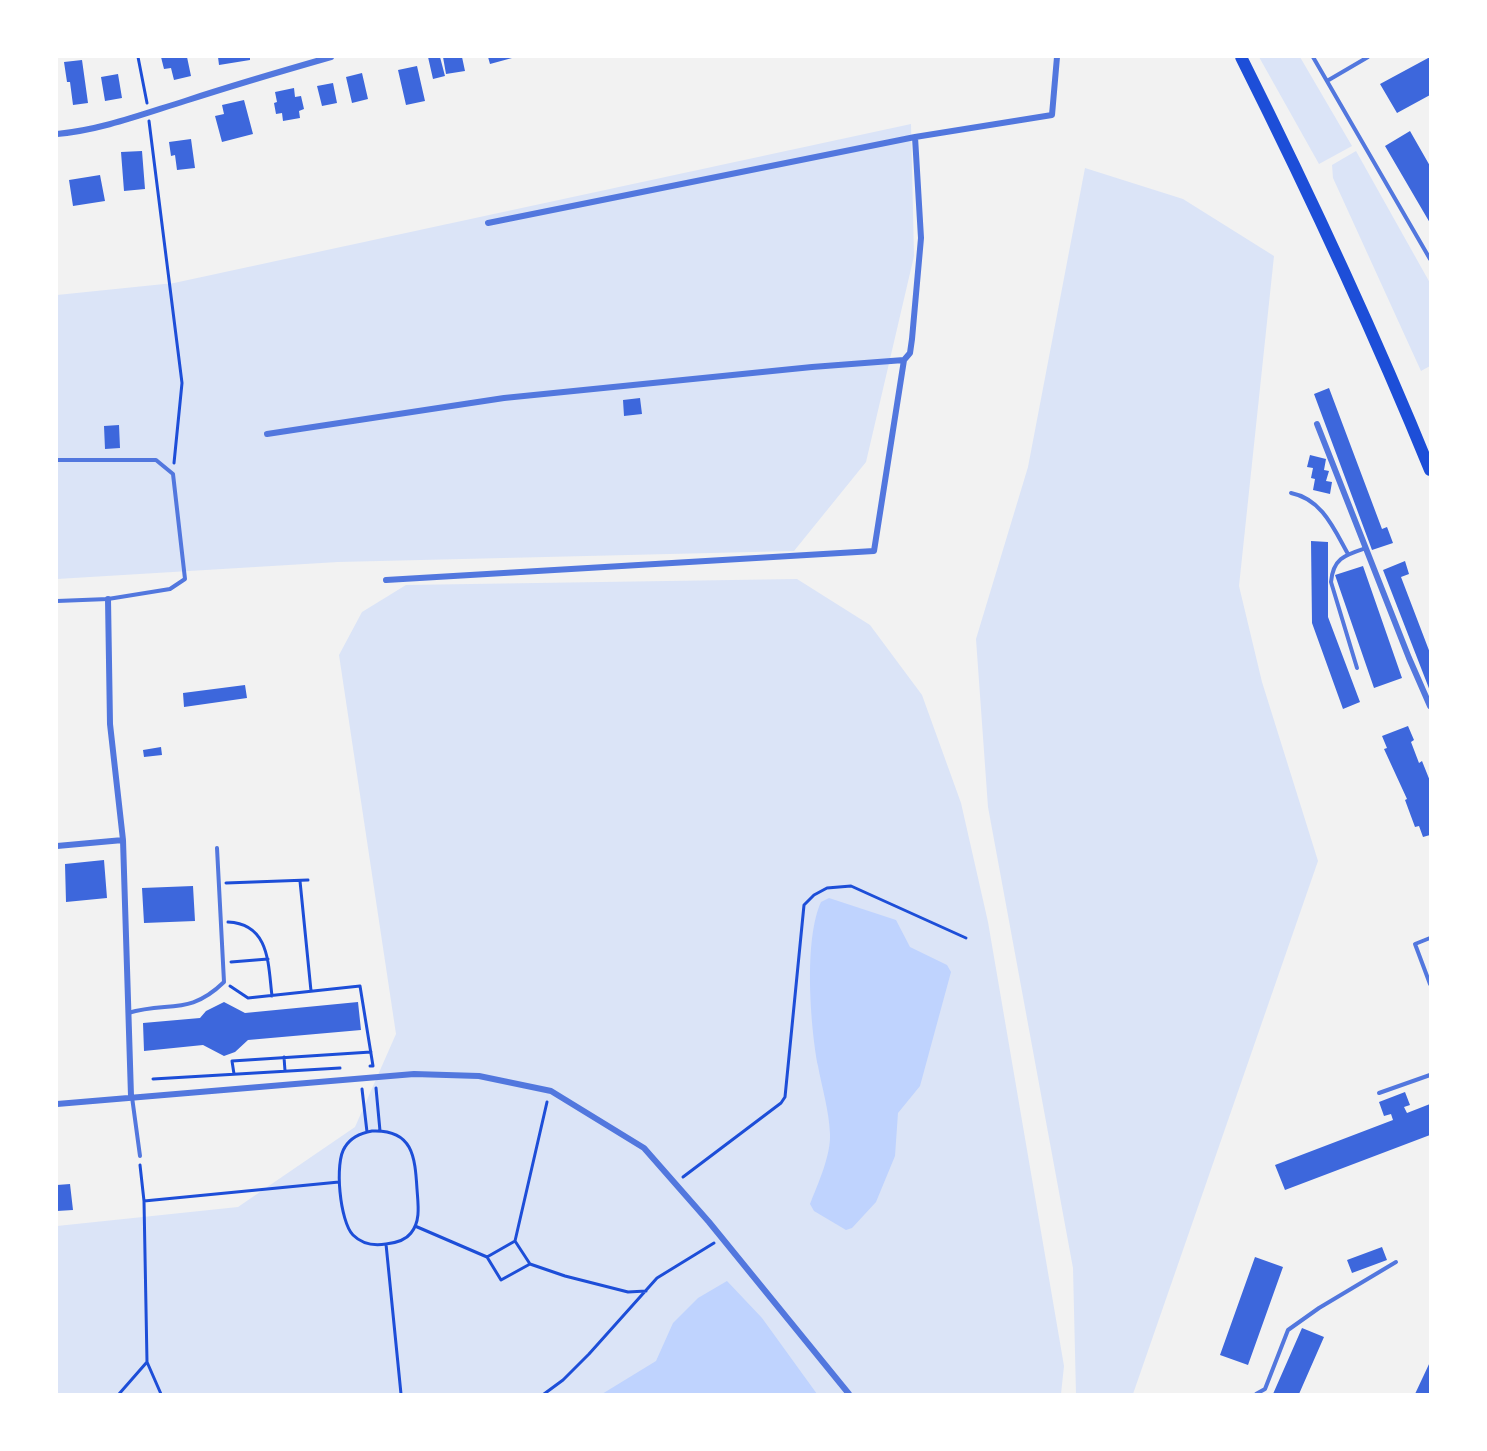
<!DOCTYPE html>
<html>
<head>
<meta charset="utf-8">
<style>
  body { margin:0 }
  #map { position:relative; width:1487px; height:1451px; overflow:hidden; background:#f2f2f2; font-family:Helvetica,sans-serif }
  canvas { display:block }
  .frame { position:absolute; inset:0; border:58px solid #fff; pointer-events:none }
</style>
</head>
<body>
<div id="map">
<canvas width="1487" height="1451"></canvas>
<div class="frame"></div>
</div>
<script>
const ctx = document.querySelector('canvas').getContext('2d');
ctx.lineJoin = 'round';
function fill(path, color) {
  ctx.fillStyle = color;
  ctx.fill(path, 'evenodd');
}
function stroke(path, color, width, dash) {
  ctx.strokeStyle = color;
  ctx.lineWidth = width;
  ctx.lineCap = dash ? 'butt' : 'round';
  ctx.setLineDash(dash || []);
  ctx.stroke(path);
}
fill(new Path2D(`
  M1259 57H1300L1352 146 1319 164Z
  M911 124 914 256 866 462 794 551 338 562 57 579V295L174 283Z
  M1356 151 1430 283V366L1421 371 1333 178 1332 165Z
  M1085 168 1183 199 1274 256 1239 586 1262 682 1318 861 1133 1394H1076L1073 1268 988 807 976 639 1028 467Z
  M797 579 870 625 922 695 961 803 988 922 1064 1366 1061 1394H57V1226L238 1207 355 1127 396 1034 339 655 362 612 406 585Z`), '#dbe4f7');
fill(new Path2D(`
  M829 898 896 920 910 947 947 965 951 972 920 1086 898 1113 895 1156 876 1202 852 1228 846 1230 814 1211 810 1204C818 1184 831 1155 830 1134 829 1110 822 1088 818 1066 810 1024 804 939 821 902Z
  M727 1281 762 1318 817 1394H602L656 1361 673 1323 698 1298Z`), '#bfd3fe');
fill(new Path2D(`
  M161 57H187L191 76 174 80 171 68 164 69Z
  M218 57H250V60L219 65Z
  M428 57H440L445 76 433 79Z
  M443 57H462L465 71 446 74Z
  M488 57H512V58L490 64Z
  M1430 57V95L1397 113 1380 84Z
  M82 60 88 103 73 105 70 82H67L64 62Z
  M417 66 425 101 406 105 398 70Z
  M362 73 368 99 352 103 346 77Z
  M118 74 122 98 105 101 101 77Z
  M333 83 337 103 322 106 317 86Z
  M294 88 295 97 301 96 304 109 299 111 300 118 283 121 282 113 276 114 274 103 277 102 275 92Z
  M244 100 253 134 222 142 215 116 224 114 222 105Z
  M1410 131 1430 166V223L1385 146Z
  M191 139 195 168 177 170 175 155 171 156 169 142Z
  M142 151 145 189 124 191 121 152Z
  M100 175 105 201 73 206 69 180Z
  M1329 388 1382 529 1387 527 1393 543 1372 550 1314 394Z
  M640 398 642 414 624 416 623 400Z
  M119 425 120 448 105 449 104 426Z
  M1310 455 1326 459 1324 470 1329 471 1326 481 1332 482 1330 494 1313 490 1315 479 1311 478 1313 468 1307 467Z
  M1311 541 1328 542V617L1360 702 1343 709 1312 623Z
  M1405 561 1409 574 1401 577 1430 653V691L1383 570Z
  M1363 566 1402 678 1374 688 1335 575Z
  M245 685 247 698 184 707 183 693Z
  M1408 726 1414 740 1411 742 1419 763 1422 761 1430 781V835L1423 837 1419 826 1415 827 1405 800 1407 799 1384 749 1387 748 1382 736Z
  M161 747 162 755 144 757 143 750Z
  M104 860 107 898 66 902 65 864Z
  M193 886 195 921 144 923 142 888Z
  M224 1002 245 1013 358 1002 361 1030 248 1040 235 1052 224 1056 203 1045 144 1051 143 1023 200 1018 206 1011Z
  M1405 1092 1410 1105 1404 1107 1407 1113 1430 1104V1135L1285 1190 1275 1165 1393 1120 1391 1114 1384 1116 1379 1102Z
  M70 1184 73 1210 57 1211V1185Z
  M1382 1247 1387 1260 1352 1273 1347 1260Z
  M1255 1257 1283 1267 1248 1365 1220 1355Z
  M1302 1328 1324 1337 1299 1394H1273Z
  M1430 1362V1394H1415Z`), '#3d67dc');
stroke(new Path2D(`
  M138 57 147 103
  M149 121 182 383 174 463
  M300 881 311 991
  M226 883 308 880
  M228 922C270 924 268 964 272 996
  M231 962 268 959
  M230 986 248 998 360 986 373 1066H370
  M284 1057 285 1071
  M234 1074 232 1061 371 1052
  M153 1079 340 1068
  M376 1088 380 1131
  M362 1089 367 1132
  M372 1131C413 1129 415 1157 417 1189 418 1204 421 1221 411 1233 405 1241 395 1243 386 1244 374 1246 362 1244 353 1235 340 1222 334 1162 345 1147 351 1137 361 1133 372 1131Z
  M140 1165 144 1201 147 1362 161 1394
  M683 1177 781 1103 785 1097 804 905 814 895 827 888 851 886 966 938
  M144 1201 339 1182
  M415 1226 487 1257 515 1241 530 1264 565 1276 628 1292 646 1291
  M515 1241 547 1102
  M386 1244 401 1394
  M487 1257 501 1280 530 1264
  M119 1394 147 1362
  M544 1394 563 1380 589 1354 657 1278 714 1243`), '#1d4ed8', 3);
stroke(new Path2D(`
  M1313 57 1430 259
  M1327 81 1368 57
  M57 460H156L173 474 185 579 170 589 108 599 57 601
  M1291 493C1322 499 1334 529 1348 554
  M1357 668 1331 582C1333 558 1345 555 1366 548
  M1430 938 1415 944 1430 984
  M128 1013C169 1001 189 1016 224 982L217 848
  M1379 1093 1430 1075
  M132 1097 140 1156
  M1256 1394 1265 1389 1288 1330 1319 1308 1396 1262`), '#5277de', 4);
stroke(new Path2D(`
  M57 134C101 130 143 114 185 101 234 85 282 71 331 57
  M488 223 915 137 1052 115 1057 57
  M1317 424 1409 658 1430 706
  M267 434 504 398 812 367 904 360
  M386 580 874 551 904 360 910 353 912 339 921 238 915 137
  M108 599 110 724 123 840 131 1096
  M57 846 123 840
  M57 1104 414 1074 479 1076 551 1091 644 1148 709 1222 849 1394`), '#5277de', 6);
stroke(new Path2D(`
  M1241 57C1309 193 1373 330 1430 470`), '#1d4ed8', 12);
</script>
</body>
</html>
